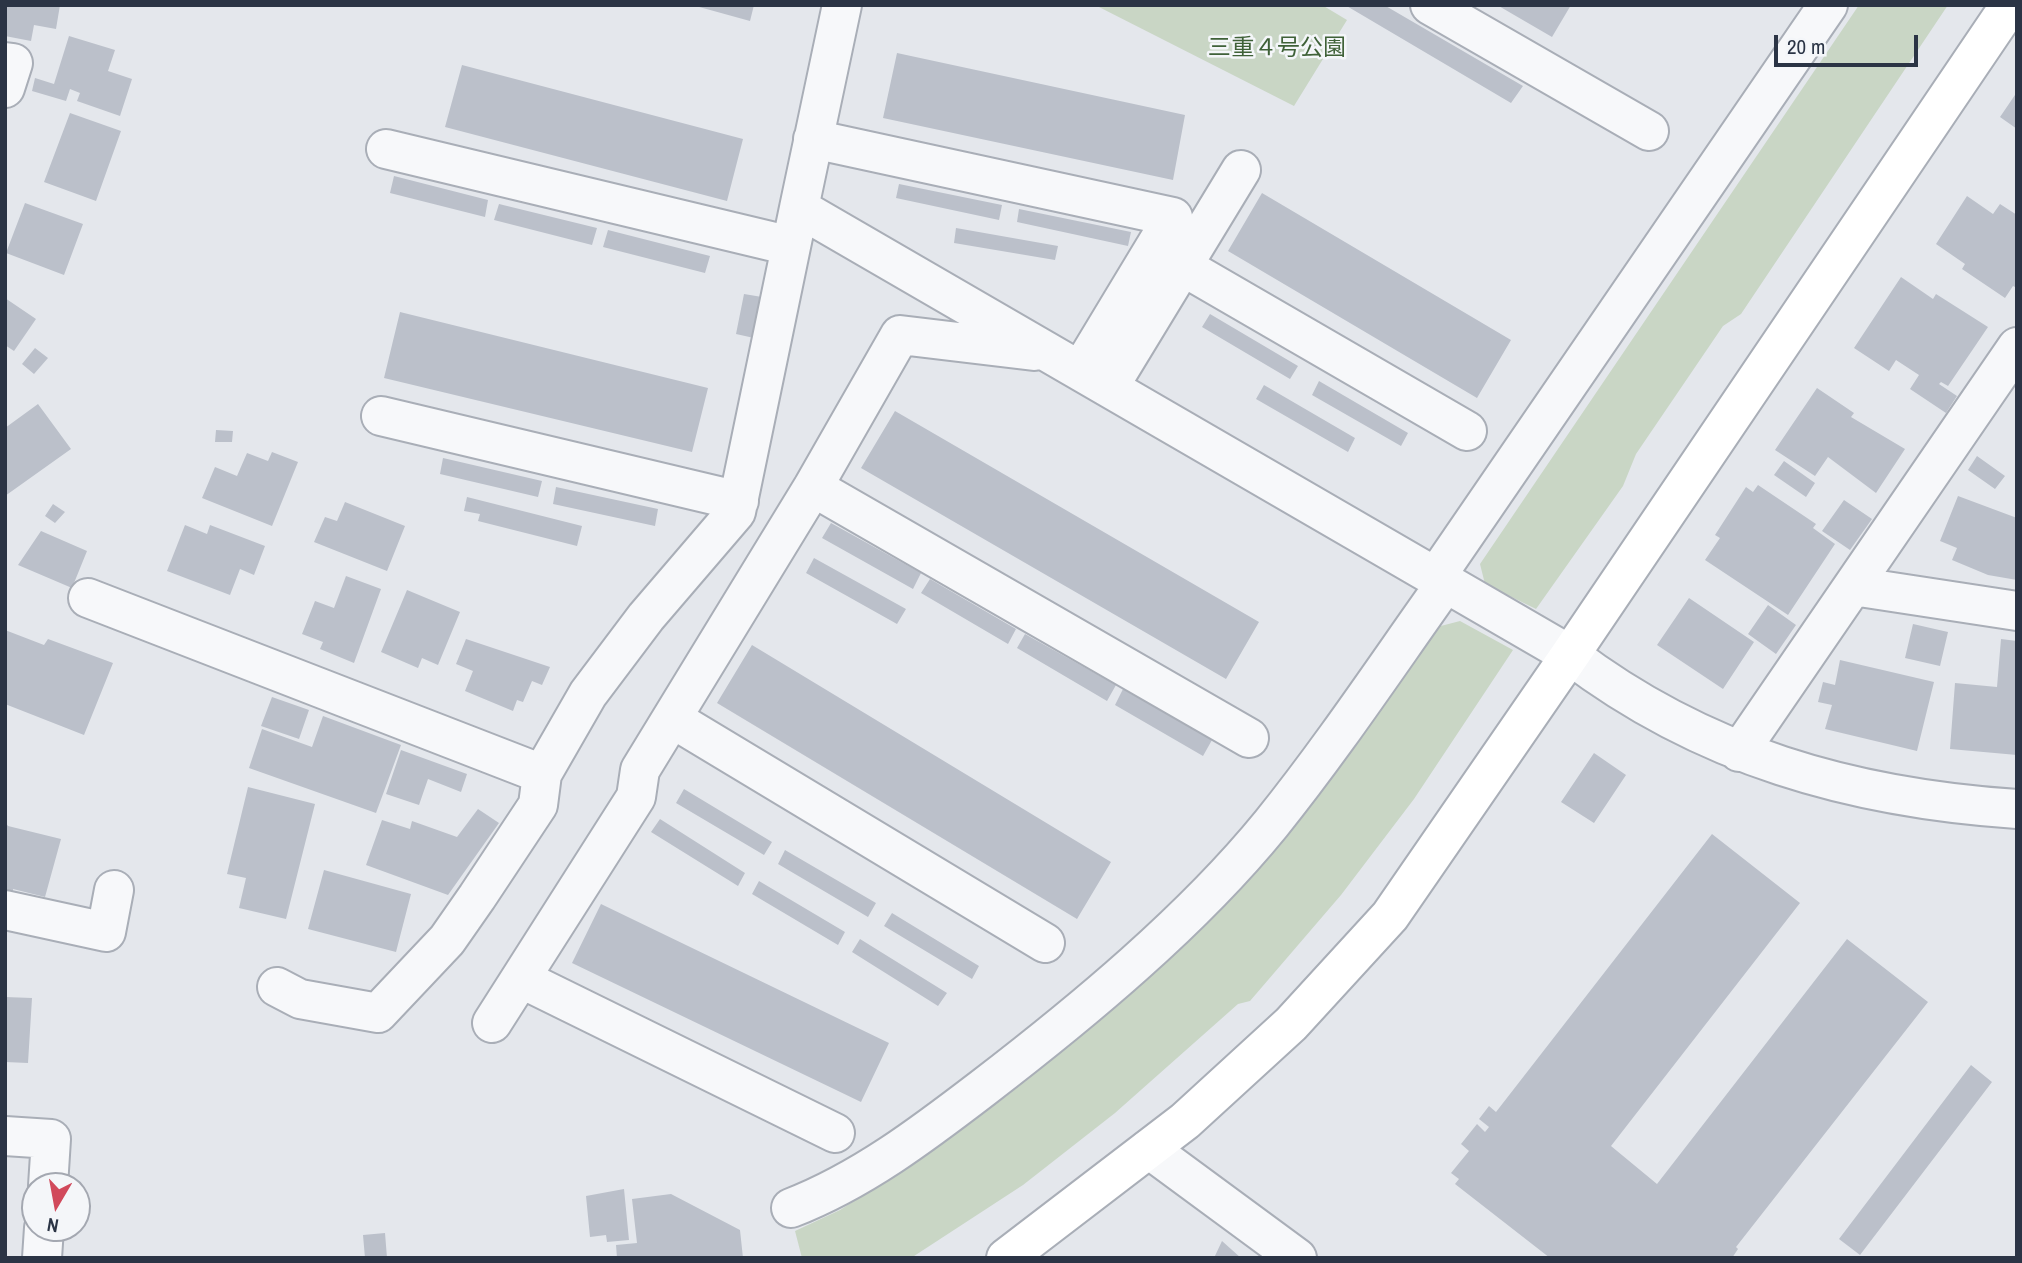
<!DOCTYPE html>
<html>
<head>
<meta charset="utf-8">
<style>
  body { margin:0 }
  #map { position:relative; width:2022px; height:1263px; overflow:hidden; background:#e4e7ec; font-family:"Archivo Narrow",sans-serif }
  canvas { display:block }
  .frame { position:absolute; inset:0; border:7px solid #2b3445; pointer-events:none }
  .north { position:absolute; left:21px; top:1172px; width:70px; height:70px; box-sizing:border-box; background:#f4f6f9; border:2px solid #a4a8b1; border-radius:50%; rotate:190deg; font-size:19px; font-weight:700; line-height:28px; text-align:center; color:#2b3445 }
  .north::after { content:''; display:block; margin:auto; width:24px; height:32px; background:#d1495b; clip-path:polygon(50% 0,100% 100%,50% 72%,0 100%) }
  .scale { position:absolute; left:1774px; top:35px; width:144px; height:32px; box-sizing:border-box; border:4px solid #2b3445; border-top:0; padding-left:9px; font-size:21px; line-height:24px; white-space:nowrap; color:#2b3445; -webkit-text-stroke:5px #f4f6f9; paint-order:stroke }
</style>
</head>
<body>
<div id="map">
<canvas width="2022" height="1263"></canvas>
<div class="frame"></div>
<div class="north">N</div>
<div class="scale">20 m</div>
</div>
<script>
const ctx = document.querySelector('canvas').getContext('2d');
ctx.lineJoin = 'round';
function fill(path, color) {
  ctx.fillStyle = color;
  ctx.fill(path, 'evenodd');
}
function stroke(path, color, width, dash) {
  ctx.strokeStyle = color;
  ctx.lineWidth = width;
  ctx.lineCap = dash ? 'butt' : 'round';
  ctx.setLineDash(dash || []);
  ctx.stroke(path);
}
function write(font, color, halo, rows, align = 'center') {
  ctx.font = font + ' "Archivo Narrow","Noto Sans JP",sans-serif';
  ctx.lineWidth = 5;
  ctx.setLineDash([]);
  ctx.textBaseline = 'middle';
  ctx.strokeStyle = halo;
  ctx.fillStyle = color;
  for (const [text, x, y, turn = 0] of rows) {
    ctx.save();
    ctx.translate(x, y);
    ctx.rotate((+turn || 0) * Math.PI / 180);
    ctx.textAlign = isNaN(turn) ? turn : align;
    if (halo) ctx.strokeText(text, 0, 0);
    ctx.fillText(text, 0, 0);
    ctx.restore();
  }
}
fill(new Path2D(`
  M1095 5H1322L1347 20 1294 106Z
  M1859 5H1948L1741 314 1723 326 1636 454 1623 486 1536 609 1485 584 1480 564Z
  M1460 621 1513 650 1414 799 1341 895 1250 1001 1238 1004 1115 1113 1023 1185 911 1258H802L795 1231 840 1210 934 1150 1009 1094 1074 1040 1245 883 1351 749 1437 627Z`), '#c9d6c5');
fill(new Path2D(`
  M5 5H60L56 29 34 25 31 41 5 36Z
  M692 5H754L750 21Z
  M1345 5H1384L1523 86 1511 103Z
  M1497 5H1571L1552 37Z
  M69 36 115 50 108 71 132 79 120 116 77 101 80 93 70 89 66 101 32 91 35 78 54 84Z
  M897 53 1185 115 1173 180 883 118Z
  M462 65 743 139 727 201 445 127Z
  M2017 92V129L2000 117Z
  M70 113 121 131 96 201 44 182Z
  M394 176 488 200 485 217 390 193Z
  M899 184 1002 205 999 220 896 198Z
  M1262 193 1511 340 1477 398 1228 251Z
  M1967 196 1993 214 2000 204 2017 215V288L2013 286 2005 298 1962 269 1965 264 1936 244Z
  M25 203 83 224 64 275 6 253Z
  M499 204 597 228 592 245 494 220Z
  M1019 209 1131 232 1128 246 1017 222Z
  M956 228 1058 246 1055 260 954 243Z
  M608 230 710 256 705 273 603 247Z
  M1901 277 1933 299 1936 294 1988 327 1948 386 1941 382 1939 384 1957 396 1946 413 1910 389 1919 375 1896 360 1889 371 1854 348Z
  M744 294 762 297 754 338 736 334Z
  M5 298 36 319 14 351 5 345Z
  M400 312 708 388 692 452 384 378Z
  M1210 314 1298 366 1290 379 1202 327Z
  M35 348 48 358 34 374 22 364Z
  M1319 381 1408 433 1401 446 1312 395Z
  M1264 385 1355 438 1348 452 1256 399Z
  M1817 388 1854 413 1851 417 1905 449 1876 493 1828 457 1815 476 1775 450Z
  M38 404 71 449 5 496V428Z
  M895 411 1259 622 1226 679 861 468Z
  M216 430 233 431 232 442H215Z
  M272 452 298 462 272 526 202 498 215 467 237 476 247 453 268 461Z
  M1977 456 2005 476 1995 489 1968 470Z
  M443 458 542 481 538 497 440 474Z
  M1784 461 1815 483 1806 497 1774 475Z
  M1758 485 1816 524 1813 528 1835 544 1788 615 1705 560 1720 538 1715 535 1746 487 1753 492Z
  M556 487 658 509 655 526 553 504Z
  M1958 496 2017 518V580L1988 575 1952 560 1957 548 1940 541Z
  M467 497 582 526 577 546 478 521 480 514 464 511Z
  M1844 500 1872 519 1850 550 1822 531Z
  M345 502 405 526 387 571 314 542 325 517 337 521Z
  M53 504 65 512 55 523 45 516Z
  M831 523 921 573 913 589 822 538Z
  M185 525 207 534 210 525 265 546 254 575 240 569 230 595 167 571Z
  M41 531 87 551 72 588 18 565Z
  M814 558 906 609 897 624 806 573Z
  M346 576 381 589 354 663 320 649 323 642 302 634 315 601 334 608Z
  M930 579 1016 629 1008 644 921 593Z
  M407 590 460 612 438 665 422 658 418 668 381 652Z
  M1689 598 1754 642 1723 689 1657 645Z
  M1768 605 1796 625 1776 654 1748 634Z
  M1913 624 1948 632 1940 666 1905 658Z
  M5 630 44 645 48 639 113 663 84 735 5 704Z
  M1025 634 1116 685 1107 701 1017 648Z
  M466 639 550 667 542 685 532 681 523 702 517 700 513 711 465 691 473 671 456 664Z
  M2001 639 2017 641V755L1950 749 1955 683 1997 687Z
  M752 645 1111 862 1077 919 717 703Z
  M1840 660 1934 682 1917 751 1825 729 1832 705 1818 702 1823 682 1835 685Z
  M1123 689 1212 740 1203 756 1115 705Z
  M272 697 309 710 299 739 261 726Z
  M323 716 401 745 376 813 249 768 262 729 312 747Z
  M401 750 467 774 461 792 428 779 419 805 386 794Z
  M1594 753 1626 775 1594 823 1561 802Z
  M248 787 315 804 286 919 239 908 246 878 227 874Z
  M684 789 772 842 764 855 676 803Z
  M478 809 499 823 448 895 366 865 382 820 410 829 412 821 457 837Z
  M660 819 745 873 738 886 651 832Z
  M5 822 8 826 61 839 45 897 13 889V892L5 890Z
  M1712 834 1800 903 1611 1146 1657 1184 1847 939 1928 1002 1736 1247 1738 1249 1732 1258H1550L1455 1184 1459 1179 1451 1173 1469 1151 1461 1144 1477 1124 1485 1132 1489 1127 1479 1119 1489 1106 1496 1112Z
  M785 850 876 903 868 917 778 864Z
  M324 870 411 894 396 952 308 929Z
  M759 881 845 932 838 945 752 894Z
  M601 904 889 1043 861 1102 572 963Z
  M892 913 979 966 972 979 884 926Z
  M860 939 947 993 938 1006 852 952Z
  M5 997 32 998 28 1063 5 1062Z
  M1971 1065 1992 1082 1860 1255 1839 1239Z
  M624 1189 629 1240 607 1242 606 1235 590 1237 586 1196Z
  M671 1194 740 1230 743 1258H617L616 1245 637 1243 632 1199Z
  M385 1233 387 1258H365L363 1235Z
  M1222 1241 1241 1258H1214Z`), '#bbc0ca');
const street = new Path2D(`
  M842 5 799 208 1570 655C1703 756 1852 798 2017 809
  M1430 5 1649 131
  M5 62 13 63 5 88
  M813 139 1173 217 1080 371
  M386 149 791 246
  M1184 267 1467 431
  M1109 387 1241 170
  M381 416 739 501
  M813 487 1249 738
  M1435 578 1828 5
  M1853 586 2017 611
  M88 598 542 774
  M673 719 1045 943
  M1739 752 2017 347
  M5 910 106 932 114 890
  M522 979 835 1133
  M277 987 300 999 378 1013 447 940 477 897 538 805 542 774 588 694 646 617 736 512 799 208
  M492 1023 636 797 640 770 813 487 900 335 1034 351
  M5 1136 51 1139 48 1186
  M1149 1149 1297 1258
  M791 1208C861 1181 923 1134 983 1088 1082 1012 1192 921 1271 824 1333 747 1388 664 1445 584
  M42 1258 44 1228`);
const secondary = new Path2D(`
  M1006 1258 1185 1121 1291 1024 1390 916 1570 655 2010 5`);
stroke(street, '#a9aeb7', 42);
stroke(secondary, '#a9aeb7', 42);
stroke(street, '#f7f8fa', 38);
stroke(secondary, '#fff', 38);
write('23px', '#3f6138', '#f4f6f9', [
  ["三重４号公園",1277,49]
]);
</script>
</body>
</html>
